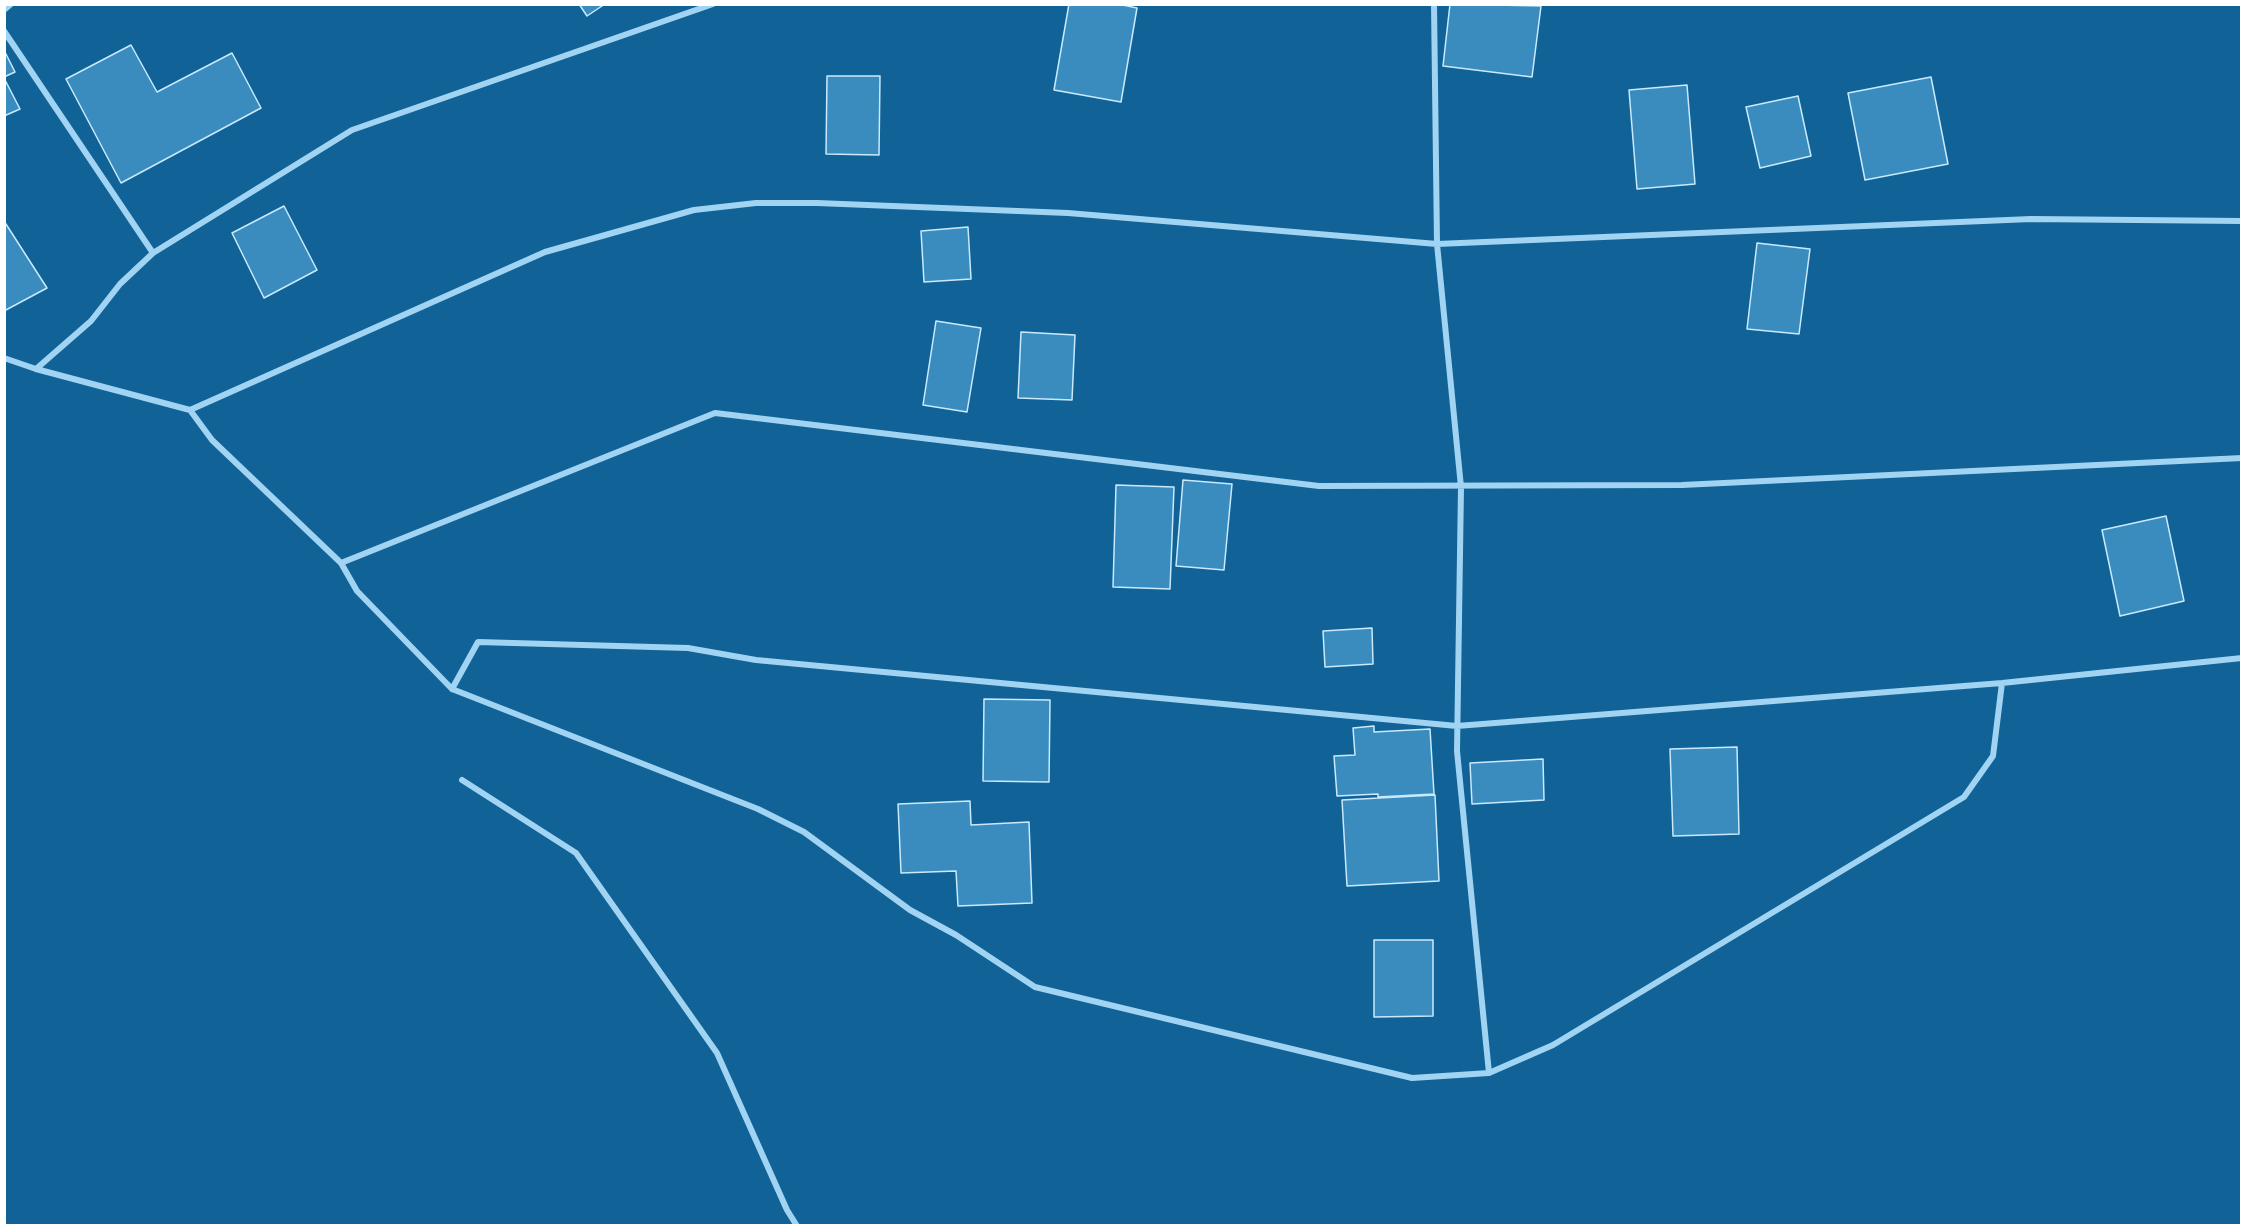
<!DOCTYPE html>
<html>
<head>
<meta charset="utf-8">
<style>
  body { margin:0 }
  #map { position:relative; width:2246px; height:1230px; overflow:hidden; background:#116296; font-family:"Nunito Sans",sans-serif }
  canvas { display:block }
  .frame { position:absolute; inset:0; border:6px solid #fff; pointer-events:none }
</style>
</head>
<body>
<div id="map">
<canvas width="2246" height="1230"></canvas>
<div class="frame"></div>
</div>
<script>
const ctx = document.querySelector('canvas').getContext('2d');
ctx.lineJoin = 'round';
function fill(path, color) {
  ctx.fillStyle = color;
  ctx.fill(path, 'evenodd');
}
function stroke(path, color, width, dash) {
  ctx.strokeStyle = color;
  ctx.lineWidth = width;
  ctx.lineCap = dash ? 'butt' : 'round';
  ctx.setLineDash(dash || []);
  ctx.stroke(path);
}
const building = new Path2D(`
  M579 4H605L587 16Z
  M1069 4H1118L1137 8 1121 102 1054 90Z
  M1450 4 1541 6 1532 77 1443 66Z
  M131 45 157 92 232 53 261 108 121 183 66 79Z
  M5 52 15 72 4 77V52Z
  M827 76H880L879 155 826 154Z
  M1931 77 1948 164 1865 180 1848 93Z
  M4 78 20 109 4 116Z
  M1687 85 1695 184 1637 189 1629 90Z
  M1798 96 1811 156 1760 168 1746 107Z
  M284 206 317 270 264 298 232 233Z
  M4 221 47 288 4 311Z
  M968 227 971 279 924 282 921 231Z
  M1757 243 1810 249 1799 334 1747 329Z
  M936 321 981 328 967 412 923 405Z
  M1021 332 1075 335 1072 400 1018 398Z
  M1183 480 1232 484 1224 570 1176 566Z
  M1116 485 1174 487 1170 589 1113 587Z
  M2166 516 2184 601 2120 616 2102 530Z
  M1372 628 1373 664 1325 667 1323 631Z
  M984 699 1050 700 1049 782 983 781Z
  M1374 726V732L1430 729 1434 794 1378 797V794L1337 796 1334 756 1355 755 1353 728Z
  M1737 747 1739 834 1673 836 1670 749Z
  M1543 759 1544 800 1472 804 1470 763Z
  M1435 795 1439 881 1347 886 1342 800Z
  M970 801 971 825 1029 822 1032 903 958 906 956 871 901 873 898 804Z
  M1374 940H1433V1016L1374 1017Z`);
fill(building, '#3a8cbf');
stroke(building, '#c9eafd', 1.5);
stroke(new Path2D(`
  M1434 4 1437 244 1461 487 1457 751 1489 1073
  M4 10 11 4
  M4 31 153 253
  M4 358 36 369 190 410 212 440 341 563 357 591 452 689 758 809 804 832 910 910 956 935 1035 987 1412 1078 1489 1073 1553 1045 1964 797 1993 756 2002 683
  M36 369 91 321 120 284 153 253 352 130 713 4
  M190 410 545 252 694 210 756 203H817L1068 213 1437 244 2031 219 2242 221
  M341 563 715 413 1319 486 1682 485 2242 458
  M452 689 478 642 688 648 756 660 1457 726 2002 683 2242 658
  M462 780 576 853 717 1053 787 1210 797 1226`), '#a1d4f3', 6);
</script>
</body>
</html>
